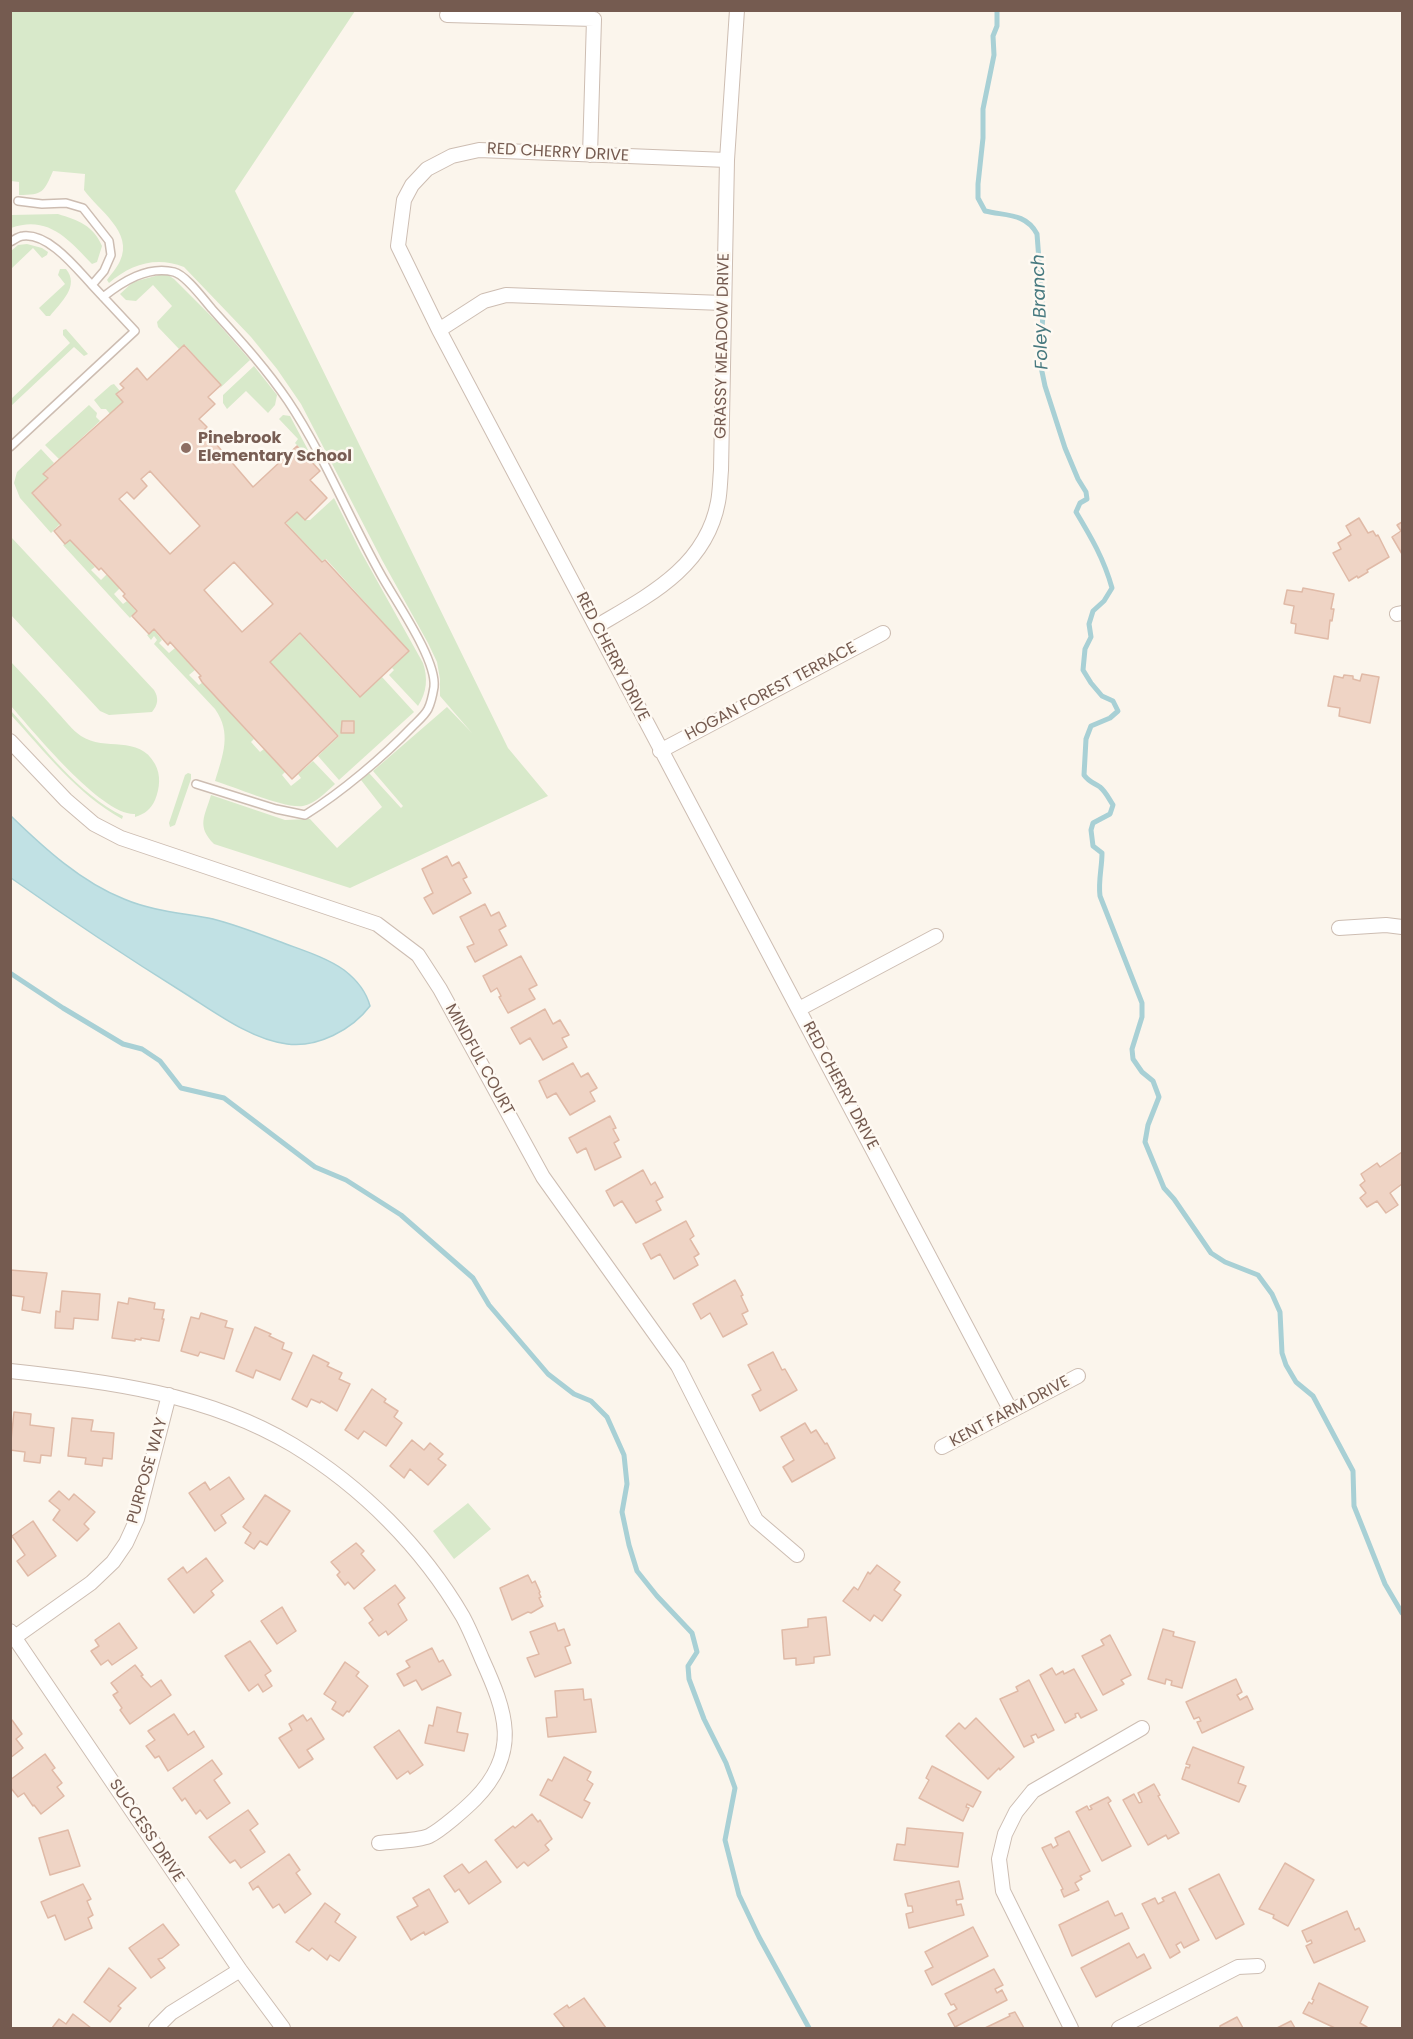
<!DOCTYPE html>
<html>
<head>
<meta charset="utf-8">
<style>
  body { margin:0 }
  #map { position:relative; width:1413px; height:2039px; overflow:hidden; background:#fbf5ec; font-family:Poppins,sans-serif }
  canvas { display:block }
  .frame { position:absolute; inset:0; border:12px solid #755b50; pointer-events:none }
</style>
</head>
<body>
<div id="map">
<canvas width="1413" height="2039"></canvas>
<div class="frame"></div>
</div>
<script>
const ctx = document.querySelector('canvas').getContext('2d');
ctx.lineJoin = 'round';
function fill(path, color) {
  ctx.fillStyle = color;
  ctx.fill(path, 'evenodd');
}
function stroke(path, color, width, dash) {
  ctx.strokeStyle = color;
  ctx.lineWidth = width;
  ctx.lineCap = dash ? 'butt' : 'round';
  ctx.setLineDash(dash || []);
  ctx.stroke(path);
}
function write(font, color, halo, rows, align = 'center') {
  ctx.font = font + ' Poppins,sans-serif';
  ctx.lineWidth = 5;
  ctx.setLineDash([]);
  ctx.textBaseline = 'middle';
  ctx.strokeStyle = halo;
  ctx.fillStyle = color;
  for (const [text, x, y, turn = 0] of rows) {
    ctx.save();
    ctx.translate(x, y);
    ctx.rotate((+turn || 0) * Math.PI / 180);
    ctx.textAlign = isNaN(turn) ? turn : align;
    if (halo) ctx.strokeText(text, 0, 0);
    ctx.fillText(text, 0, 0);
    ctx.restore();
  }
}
fill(new Path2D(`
  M11 10 355 11 235 191 508 748 548 796 350 888 214 844C196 826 205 816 211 795L285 820 310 819 337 848 382 807 361 780 369 773 401 808 403 806 373 771 447 707 472 733 440 696V679L437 662 428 643 382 560 301 404 277 369 251 337 184 267C156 256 131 264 109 283L107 280C111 274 117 268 120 261 134 232 98 210 84 190L85 174 53 171C44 192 43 195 19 195V182L11 181Z
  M58 214C78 220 94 226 102 246L97 262 92 264C68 239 48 215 11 228V215Z
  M27 244 42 248 48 252 47 255 42 258 33 248 11 269V251L18 245Z
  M60 269H66C80 286 61 302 50 316H46L39 308 65 284 58 275Z
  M159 275H168L174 279 215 320 250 360 220 388 221 385 185 345 179 349 158 327 157 322 172 306 153 285 136 301 126 300 120 294 133 282Z
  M66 329 88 354 84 356 74 347 11 406V399L70 343 63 335V330Z
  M254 366 277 395 275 405 268 413 246 391 227 409 223 403V395Z
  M114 384 120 391 116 394 123 402 110 414 106 409H101L94 400 111 385Z
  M89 405 97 413 96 417 100 421 59 459 45 445Z
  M283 415 290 416 316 465 295 443 298 439 279 419Z
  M41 449 54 463 43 474 48 478 32 494 60 524 51 533 20 498 14 483 17 472Z
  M334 498 361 552 423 663C428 678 427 692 418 706L389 675 394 670 392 668 409 651 326 559 322 561 286 523 297 512 304 520H310Z
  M11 537 154 690C159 698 158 705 152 712L109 715 100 711 11 615Z
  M70 540 95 567 91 570 101 580 107 574 120 588 114 594 123 604 127 601 136 611 130 618 63 545Z
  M154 630 162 640 159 643 169 653 175 648 195 670 189 675 199 685 203 682 254 739 251 742 260 752 264 749 285 772 282 775 291 786 301 778 298 774 313 761 335 784C326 792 315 804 303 806 285 809 235 787 215 781 223 755 232 733 215 709L154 644 157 640 154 636 151 640 147 635Z
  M300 634 358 696 360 697 382 677 414 712 339 780 318 756 339 736 270 662Z
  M11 662C27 679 43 696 58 713 66 721 72 730 81 736 105 752 139 734 155 764 161 775 160 788 155 800 151 809 145 814 135 817V814C102 816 33 731 11 706Z
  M11 711C45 748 77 793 123 816L122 819C77 794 45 752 11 715Z
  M188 773 191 774V779L175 825 170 827 169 823 185 775Z
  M468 1503 491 1529 454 1559 433 1531Z`), '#d8e9ca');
const water = new Path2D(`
  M11 816C44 848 81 882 124 899 152 911 183 913 213 919 237 925 262 935 286 944 305 951 327 958 344 970 357 980 366 991 370 1006 352 1030 317 1048 287 1044 253 1040 217 1014 189 996 128 958 69 919 11 878Z`);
fill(water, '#c1e1e4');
stroke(water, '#a8d0d5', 1.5);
stroke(new Path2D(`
  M997 10V26L993 36 994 55 983 109V138L978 184V198L985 211C1006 216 1026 213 1037 234L1043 313 1040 362 1045 386 1065 448 1078 479 1086 492 1087 499 1080 503 1076 512C1091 537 1104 559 1112 588L1104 601 1093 611 1089 624 1091 637 1085 649 1083 670 1091 683 1102 696 1113 701 1118 711 1110 718 1091 726 1086 739 1084 775C1089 782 1094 783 1100 787 1106 792 1109 799 1113 805L1110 814 1093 823 1091 830 1093 846 1102 853C1102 868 1098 881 1100 896L1142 1003V1017L1132 1049 1133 1059 1142 1072 1153 1081 1159 1097 1148 1125 1145 1142 1164 1188 1174 1199 1211 1253 1225 1262 1258 1275 1272 1294 1280 1312 1282 1353 1286 1365 1296 1382 1313 1396 1353 1471 1354 1506 1385 1584 1402 1613
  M10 973 63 1008 123 1044 142 1049 160 1061 181 1088 224 1098 315 1167 346 1180 401 1215 473 1278 489 1305 548 1374 574 1394 591 1401 607 1417 624 1455 627 1484 622 1512 629 1545 637 1571 657 1596 692 1633 697 1652 688 1666 689 1679 704 1719 726 1763 735 1788 725 1840 739 1895 759 1937 809 2028`), '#a8d0d5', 5);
const building = new Path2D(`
  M184 345 221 385 208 397 215 404 199 419 207 427 204 430 253 487 297 446 320 471 310 480 327 498 305 520 297 512 285 523 322 562 325 560 409 651 360 697 300 633 270 662 338 736 292 779 202 682 199 677 201 676 170 642 168 645 154 629 149 634 132 616 137 611 123 596 125 594 101 568 99 570 70 540 65 544 54 531 61 525 32 493 48 478 43 474 123 402 116 394 124 388 120 384 137 368 147 380ZM150 471 200 526 170 554 119 499 127 492 134 499 147 486 141 479ZM234 562 273 604 242 632 204 590Z
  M1359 518 1368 533 1373 531 1376 536 1378 535 1389 557 1367 570 1368 572 1358 578 1357 576 1349 581 1333 553 1341 549 1338 543 1351 535 1346 526Z
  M1402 522V554L1392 537 1401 531 1397 525Z
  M1303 588 1334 594 1331 609H1334L1332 621 1330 620 1328 639 1295 633 1296 624 1291 623 1294 606 1284 604 1287 590 1302 592Z
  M1362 674 1379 677 1370 723 1339 716 1340 708 1328 706 1334 676 1343 678 1344 675 1353 676V679L1360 681Z
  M342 721H354V733H341Z
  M447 856 452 866 459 862 467 877 463 879 471 893 433 914 424 898 433 893 422 869Z
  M485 904 491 916 499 912 506 926 499 930 507 945 475 962 467 947 474 944 460 917Z
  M521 956 537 985 529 989 535 999 508 1013 499 997 501 996 497 988 491 992 483 976Z
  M545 1009 553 1024 560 1020 569 1035 562 1038 567 1047 543 1060 530 1038 520 1044 511 1028Z
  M573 1063 581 1077 588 1073 597 1088 590 1092 595 1101 570 1115 556 1093 547 1098 539 1081Z
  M610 1116 616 1128 613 1129 619 1140 614 1143 621 1157 595 1170 586 1148 577 1153 569 1138Z
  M1402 1152V1184L1390 1193 1398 1205 1386 1213 1377 1201 1367 1207 1360 1198 1366 1193 1360 1185 1365 1181 1361 1174 1377 1163 1380 1167Z
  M643 1170 651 1185 655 1182 663 1197 656 1201 661 1210 636 1223 622 1201 614 1206 606 1191Z
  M686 1221 694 1236 690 1239 699 1254 694 1257 698 1265 674 1279 660 1254 651 1259 643 1244Z
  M10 1270 47 1273 40 1313 22 1310 24 1297 10 1295Z
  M735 1280 743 1295 741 1296 748 1311 742 1314 747 1324 723 1337 710 1313 701 1319 693 1304Z
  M62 1291 100 1294 98 1320 74 1318 73 1329 55 1328 56 1311 60 1312Z
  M129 1298 155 1303 154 1309 164 1310 162 1319H164L159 1341 141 1338V1340L135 1339V1341L112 1338 118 1302 128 1304Z
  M201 1313 227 1321 225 1327 233 1329 224 1359 200 1352 198 1356 181 1351 191 1317 199 1319Z
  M255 1327 271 1334 269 1336 284 1343 282 1349 292 1353 280 1380 256 1370 253 1378 236 1371Z
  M773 1352 782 1370 785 1369 797 1390 760 1411 752 1395 761 1390 748 1365Z
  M313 1355 329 1363 327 1366 342 1373 339 1379 350 1384 337 1411 321 1401 320 1403 311 1399 307 1407 292 1399Z
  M372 1389 386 1399 384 1402 398 1411 394 1417 402 1423 386 1446 364 1431 358 1439 345 1430Z
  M14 1412 31 1414 30 1425 54 1428 51 1456 41 1455 40 1463 24 1461 25 1452 10 1450Z
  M72 1418 93 1420 91 1431 114 1433 112 1459 103 1458 102 1466 85 1464 86 1458 68 1456Z
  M805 1423 811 1433 816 1430 825 1444 827 1443 835 1458 792 1482 783 1467 794 1460 781 1437Z
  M412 1440 424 1450 430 1443 443 1454 438 1459 446 1465 428 1485 410 1469 404 1478 390 1466Z
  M229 1477 244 1499 221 1515 226 1523 215 1531 189 1493 205 1482 210 1490Z
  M59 1491 69 1500 74 1494 95 1512 84 1524 89 1529 77 1541 53 1520 60 1510 49 1501Z
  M265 1495 290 1511 267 1545 260 1541 254 1549 245 1543 251 1533 243 1527Z
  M33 1521 56 1556 28 1576 17 1561 25 1555 12 1536Z
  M356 1543 364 1551 361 1554 375 1570 354 1589 348 1582 345 1585 337 1575 340 1572 331 1562Z
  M206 1558 223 1581 211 1591 214 1595 194 1613 168 1579 183 1567 187 1573Z
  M877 1565 900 1582 894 1590 901 1595 882 1621 874 1615 870 1621 843 1601 854 1587 858 1590 868 1572 870 1574Z
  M528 1575 532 1583 535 1581 540 1592 539 1593 541 1597 539 1598 543 1606 531 1613 528 1612 512 1620 500 1588Z
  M395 1585 405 1598 398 1604 407 1620 388 1635 386 1631 379 1636 369 1623 373 1620 364 1608Z
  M282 1607 296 1631 277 1644 261 1621Z
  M826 1617 830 1655 814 1657V1663L796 1665V1658L784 1659 782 1630 808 1627V1619Z
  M119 1623 137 1648 112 1665 108 1660 101 1665 91 1651 99 1646 95 1640Z
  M555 1623 558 1631 564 1629 570 1645 565 1647 571 1663 535 1677 527 1658 539 1654 530 1632Z
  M1163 1629 1174 1632 1173 1636 1195 1642 1182 1688 1171 1685 1172 1681 1166 1679 1165 1684 1148 1679Z
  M1110 1635 1131 1675 1121 1680 1124 1684 1103 1695 1082 1656 1104 1645 1101 1640Z
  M250 1641 271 1671 265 1675 272 1686 263 1692 258 1684 249 1691 225 1656Z
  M432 1648 439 1662 443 1660 451 1675 422 1690 416 1680 404 1686 397 1674 410 1667 406 1661Z
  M345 1662 359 1672 356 1676 368 1686 349 1712 347 1711 343 1716 332 1709 336 1702 324 1694Z
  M135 1665 143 1675 141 1676 151 1687 161 1680 171 1695 130 1724 120 1710 122 1708 113 1695 118 1692 111 1683Z
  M1052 1668 1056 1675 1063 1671 1064 1674 1074 1669 1097 1710 1081 1718 1078 1713 1075 1714 1076 1717 1065 1723 1040 1675Z
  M1236 1679 1242 1692 1237 1695 1240 1700 1247 1696 1253 1709 1202 1733 1197 1722 1201 1721 1199 1717 1194 1719 1186 1702Z
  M1029 1680 1054 1730 1038 1738 1036 1734 1031 1736 1034 1742 1024 1747 1000 1699 1018 1691 1016 1687Z
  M583 1689 584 1700 591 1699 596 1732 548 1737 546 1718 557 1717 555 1691Z
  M437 1707 461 1713 457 1732 468 1734 464 1751 425 1743 429 1725 433 1726Z
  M174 1714 188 1735 194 1731 204 1747 168 1771 159 1756 155 1758 146 1746 155 1740 148 1731Z
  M303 1715 307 1721 311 1718 324 1739 307 1750 313 1759 299 1768 279 1738 292 1730 289 1724Z
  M976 1718 1014 1757 1000 1770 999 1768 988 1779 946 1736 959 1723 965 1729Z
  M12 1720 22 1734 16 1739 23 1748 10 1758V1722Z
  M399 1730 423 1765 410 1774 408 1771 397 1779 374 1747Z
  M1193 1747 1244 1767 1238 1783 1246 1786 1239 1802 1182 1779 1186 1767 1189 1768 1190 1765 1186 1764Z
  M45 1754 55 1768 52 1770 62 1783 57 1787 64 1796 41 1814 34 1805 33 1806 24 1793 18 1797 10 1787V1780Z
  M564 1757 591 1772 587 1780 593 1784 584 1800 590 1803 582 1818 540 1795 548 1779 552 1781Z
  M212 1760 222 1774 214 1780 230 1803 207 1819 200 1810 196 1814 185 1798 182 1801 173 1788Z
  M932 1766 981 1792 973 1807 967 1804 966 1807 969 1808 963 1821 919 1798 929 1780 926 1778Z
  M1154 1784 1160 1795 1158 1796 1179 1833 1168 1839 1166 1835 1148 1845 1123 1800 1134 1794 1139 1803 1142 1802 1138 1793Z
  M1108 1797 1111 1801 1108 1803 1131 1846 1102 1861 1076 1812 1087 1806 1089 1810 1092 1809 1090 1806Z
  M248 1810 258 1824 250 1830 265 1852 241 1868 235 1860 230 1863 209 1837Z
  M532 1814 538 1822 540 1820 552 1839 545 1845 549 1850 528 1866 524 1862 517 1868 495 1840 513 1826 515 1828Z
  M907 1828 963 1833 958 1867 894 1860 897 1844 905 1845Z
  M68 1830 80 1866 50 1875 39 1838Z
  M1069 1831 1090 1871 1080 1876 1082 1879 1075 1883 1079 1890 1064 1897 1061 1890 1063 1889 1042 1848 1051 1844 1053 1848 1058 1845 1055 1838Z
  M289 1854 300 1870 296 1873 311 1894 285 1913 279 1904 273 1908 258 1886 253 1890 249 1883Z
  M486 1861 501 1882 469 1904 459 1889 455 1892 444 1876 462 1864 469 1873Z
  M1285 1863 1314 1880 1288 1926 1273 1918 1274 1915 1259 1909Z
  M1219 1874 1244 1924 1216 1939 1189 1889Z
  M959 1881 963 1899 956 1900 957 1905 961 1904 964 1915 909 1928 906 1914 913 1912 912 1906H908L905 1894Z
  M83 1884 91 1899 87 1901 93 1915 88 1918 92 1928 65 1940 55 1915 48 1918 41 1902Z
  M429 1889 448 1922 425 1935 424 1932 411 1940 397 1917 418 1906 413 1898Z
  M1175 1892 1199 1940 1184 1948 1181 1942 1176 1945 1180 1952 1170 1958 1142 1904 1155 1898 1158 1904 1164 1901 1162 1898Z
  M1108 1901 1115 1916 1122 1913 1129 1928 1072 1956 1059 1925Z
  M325 1903 340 1914 335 1922 356 1937 339 1961 330 1955 327 1960 312 1948 309 1951 296 1942Z
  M1347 1911 1355 1930 1359 1928 1365 1941 1314 1963 1306 1946 1312 1943 1311 1940 1307 1942 1302 1931Z
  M163 1924 179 1945 162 1958 158 1959 165 1968 151 1978 129 1948Z
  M973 1927 988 1956 932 1985 925 1971 933 1967 925 1952Z
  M1129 1943 1137 1958 1144 1954 1151 1968 1096 1997 1081 1968Z
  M109 1968 136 1988 118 2006 121 2008 110 2022 84 2002Z
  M994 1969 1003 1985 995 1989 997 1993 1002 1990 1007 2000 955 2027 948 2014 957 2009 954 2004 951 2005 945 1994Z
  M1319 1983 1368 2007 1360 2023 1367 2027 1366 2028H1335L1303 2013 1309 2002 1312 2004 1314 2000 1312 1999Z
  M584 1998 606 2028H565L554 2014 567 2005 569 2008Z
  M1015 2012 1024 2028H985L1010 2016 1009 2014Z
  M73 2014 91 2028H52L59 2019 66 2024Z
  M1237 2017 1243 2028H1220V2026Z
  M1291 2021 1295 2028H1277Z`);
fill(building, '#efd4c5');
stroke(building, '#e0baa7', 1.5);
const lane = new Path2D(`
  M10 242C14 240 19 236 23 236 49 233 76 268 92 285
  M103 297C122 282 148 265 174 272 186 275 204 300 212 309 239 339 265 367 288 401 324 455 348 516 380 573 394 599 437 659 434 687 433 693 431 703 428 709 425 715 418 721 413 726 383 757 342 792 305 815L276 809 196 784
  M10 447 135 331 92 285 104 271 111 255 109 241 83 208 66 203 42 204 18 201`);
const street = new Path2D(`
  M447 15 594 19 590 155
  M727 160 479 150 452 156 427 169 412 185 404 200 398 246 439 330 1011 1411
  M439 330 484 301 506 295 723 303
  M1397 614 1402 613
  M597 626C648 596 706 567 718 502 720 492 720 481 721 470L727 160 737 10
  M10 741 66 800 94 824 121 838 377 924 418 955 440 989 543 1177 678 1366 756 1520 797 1555
  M660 751 883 633
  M1339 928 1386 925 1402 927
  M799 1009 936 936
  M10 1371C109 1382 206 1393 293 1445 362 1487 422 1547 463 1617 470 1630 476 1645 482 1659 506 1712 521 1752 475 1799 465 1809 441 1830 429 1836 417 1841 393 1841 379 1843
  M942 1447 1078 1376
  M10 1631 240 1970 283 2028
  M15 1637 91 1583 113 1562 126 1543 137 1519 169 1395
  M156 2028 171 2013 240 1970
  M1071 2028 1003 1891 999 1859 1005 1834 1016 1812 1033 1791 1142 1728
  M1119 2028 1238 1967 1258 1966`);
stroke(lane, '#cdbdb2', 10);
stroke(street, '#cdbdb2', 16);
stroke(lane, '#fff', 7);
stroke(street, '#fff', 14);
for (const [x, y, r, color] of [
  [186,448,6,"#8d6e63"]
]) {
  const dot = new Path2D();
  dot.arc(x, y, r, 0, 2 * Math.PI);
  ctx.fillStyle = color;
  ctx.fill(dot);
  stroke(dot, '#fef9f2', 2);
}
write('16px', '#755b50', '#fef9f2', [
  ["RED CHERRY DRIVE",558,153,3],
  ["GRASSY MEADOW DRIVE",723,346,-89],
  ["RED CHERRY DRIVE",612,657,63],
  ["HOGAN FOREST TERRACE",771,692,-28],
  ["MINDFUL COURT",479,1060,61],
  ["RED CHERRY DRIVE",840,1086,62],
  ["KENT FARM DRIVE",1010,1412,-28],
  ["PURPOSE WAY",148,1471,-74],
  ["SUCCESS DRIVE",146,1831,56]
]);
write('bold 16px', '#785e54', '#fef9f2', [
  ["Pinebrook",198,439],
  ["Elementary School",198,457]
], 'left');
write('italic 18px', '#47797f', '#fef9f2', [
  ["Foley Branch",1041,312,-92]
]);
</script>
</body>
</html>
